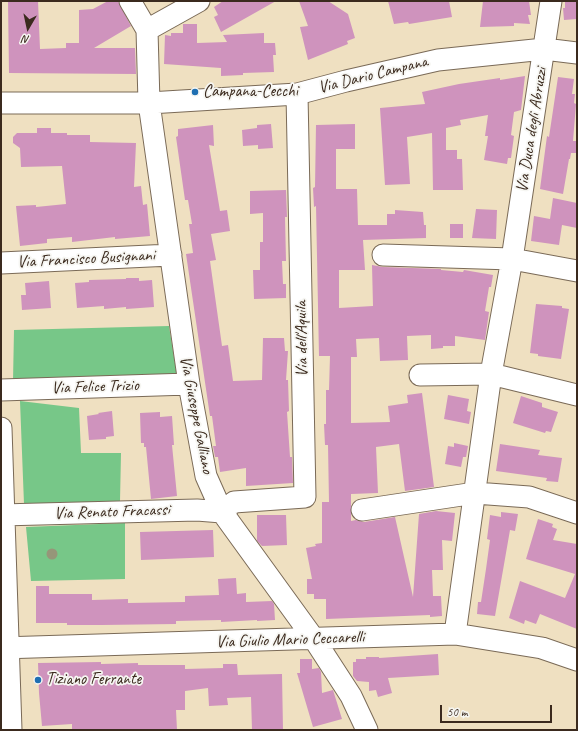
<!DOCTYPE html>
<html>
<head>
<meta charset="utf-8">
<style>
  body { margin:0 }
  #map { position:relative; width:578px; height:731px; overflow:hidden; background:#efe0c1; font-family:Caveat,sans-serif }
  canvas { display:block }
  .frame { position:absolute; inset:0; border:2px solid #3b2a1e; pointer-events:none }
  .north { position:absolute; left:8px; top:8px; width:40px; height:40px; -webkit-text-stroke:3px #f6f6f2; paint-order:stroke; rotate:189deg; font-size:11px; font-weight:700; line-height:16px; text-align:center; color:#3b2a1e }
  .north::after { content:''; display:block; margin:auto; width:14px; height:18px; background:#3b2a1e; clip-path:polygon(50% 0,100% 100%,50% 72%,0 100%) }
  .scale { position:absolute; left:440px; top:705px; width:112px; height:18px; box-sizing:border-box; border:2px solid #3b2a1e; border-top:0; padding-left:5px; font-size:12px; line-height:14px; white-space:nowrap; color:#3b2a1e; -webkit-text-stroke:3px #f6f6f2; paint-order:stroke }
</style>
</head>
<body>
<div id="map">
<canvas width="578" height="731"></canvas>
<div class="frame"></div>
<div class="north">N</div>
<div class="scale">50 m</div>
</div>
<script>
const ctx = document.querySelector('canvas').getContext('2d');
ctx.lineJoin = 'round';
function fill(path, color) {
  ctx.fillStyle = color;
  ctx.fill(path, 'evenodd');
}
function stroke(path, color, width, dash) {
  ctx.strokeStyle = color;
  ctx.lineWidth = width;
  ctx.lineCap = dash ? 'butt' : 'round';
  ctx.setLineDash(dash || []);
  ctx.stroke(path);
}
function write(font, color, halo, rows, align = 'center') {
  ctx.font = font + ' Caveat,sans-serif';
  ctx.lineWidth = 3.5;
  ctx.setLineDash([]);
  ctx.textBaseline = 'middle';
  ctx.strokeStyle = halo;
  ctx.fillStyle = color;
  for (const [text, x, y, turn = 0] of rows) {
    ctx.save();
    ctx.translate(x, y);
    ctx.rotate((+turn || 0) * Math.PI / 180);
    ctx.textAlign = isNaN(turn) ? turn : align;
    if (halo) ctx.strokeText(text, 0, 0);
    ctx.fillText(text, 0, 0);
    ctx.restore();
  }
}
fill(new Path2D(`
  M169 326 177 376 13 381 14 330Z
  M20 401 79 408 81 453H121L120 501 24 504Z
  M125 523V579L31 581 26 527Z`), '#77c788');
fill(new Path2D(`
  M8 1H38L40 49 66 48V43H79V10L93 9 108 1H118L131 26 94 48H135L136 74 9 73Z
  M223 1H276L221 32 214 17 218 15 214 7Z
  M299 1H328L348 14 355 38 347 41 348 44 308 60 300 27 308 26Z
  M388 1H449L452 17 409 24 408 22 394 24Z
  M483 1H529L531 15H528L530 24 514 23V26L480 27Z
  M565 1H576L577 19 564 20 563 8H565Z
  M183 24H197V43L227 42 223 35 264 33V43H275L276 55H273L274 72 243 73V75L221 76V68L164 64 165 35 171 36V33H183Z
  M525 76 521 110 514 112 511 135 514 136 511 158H508L507 164 484 160 488 136H485L488 115 460 120 461 125 446 128V150H457V159H462L463 190H433L432 133 407 137 410 184 385 185 380 108 425 104 422 92 459 84 500 78V80Z
  M558 77 574 79 572 94H575L574 103 576 104 573 141H577V147L576 153H571L570 159H569L563 194 540 189 547 136 549 137Z
  M271 124 273 148 258 149V145L243 146 242 130 257 128V125Z
  M355 124V149H336V189H357L358 225H387V214H395V210L423 212 424 225H426V238L363 240 365 270H339V308L373 306 372 265 383 267 441 269V270L463 272 464 270 493 275 491 287H489L485 311 489 312 485 340 455 336V346H443V348L431 349V335L407 336 408 360 380 361 379 338 356 339 357 357H351V423L390 422 388 406 408 403 407 395 422 393 434 487 405 491 399 444 376 447 378 493 351 494V521L356 520 364 522 395 517 413 597 419 514 436 511 455 513 452 541 442 540 443 570H432L433 596H441L442 616 430 617V615L326 619V599H314V594H307V579H312L306 548 316 546 315 544 322 543V502H329L328 445H325L324 424H326V390H329L330 356H319L316 206 314 207 313 188 315 187 316 125Z
  M213 125 214 146 209 145 220 211 227 210 230 231 211 234 216 260 210 261 222 346 228 345 233 381 262 380 263 338H284L285 351H288L286 380H288L289 411 287 412 290 457H292L293 483 246 486V468L220 472 218 457H215L213 446H216L212 416H210L186 254 193 253 189 224H192L188 200H185L176 137 178 136V129Z
  M37 128H51V133H67V135H90V142L136 143 134 187 141 186 143 205 147 204 150 236 115 239V237L72 242V237L47 239V243L20 246 16 206 36 205V207L66 204 62 166 21 167 20 148 13 143V137L17 133H37Z
  M286 190 287 217H285L286 261H282L283 284H286V298L254 299 253 270H260V242H263V213L250 214V191Z
  M553 198 577 203V228L562 225 559 245 531 241 534 216 550 219Z
  M476 209 497 210 496 239 472 238Z
  M450 224H463V238H450Z
  M126 278H139V281L152 280 154 307 126 309V307L104 309V306L77 308 75 283 89 282V280L126 279Z
  M49 281 51 308 22 310 21 295H26L25 283Z
  M536 304 562 306V308L569 309 561 359 538 356V354L530 353Z
  M448 395 469 399 467 411 471 412 469 424 444 419Z
  M521 396 542 403V407L558 412 551 432 546 431 545 433 513 423Z
  M112 411 114 436 106 437V439L89 440 87 416 99 414 98 413Z
  M160 412V417L172 416 174 445H172L177 496 151 499 146 447H144V443H141L140 413Z
  M454 443 468 446 466 457H463L461 467 445 464 448 446 454 447Z
  M500 444 540 450 538 455 562 458 558 482 546 481 547 478 496 471Z
  M501 512 518 514 515 531 510 530 495 616 477 614 478 602H481L486 569 490 540 487 539 490 515 501 517Z
  M257 515H286L287 545 262 546 257 541Z
  M538 519 553 524 552 527 557 529 553 540 577 544V629L540 614 536 624 525 620 524 624 509 618 520 581 565 598 575 574 526 559Z
  M213 530 214 557 141 560 140 532Z
  M236 578 237 594 246 593V602L272 601 274 604 275 620 257 621V620L221 622V620L176 621V624L102 625H67V623H36V586H49V594H92V600L128 599V603L185 602V596L219 595 218 579Z
  M438 654 439 675 388 678 392 693 378 697 376 690 369 691V682L357 681 353 676V662H356V659H366V657H379V658Z
  M300 659H312V669L319 668 321 672 322 693 333 690 342 719 313 727 297 673H300Z
  M101 662V664L138 663V665H185V669L223 668V664H237L238 675 282 674 283 730H252L251 697 227 698 228 705 209 706 208 688 185 691V710H176L177 730H72V724L42 726 39 693 38 663Z`), '#cf93bd');
const minor = new Path2D(`
  M130 1 147 30 149 103 189 384 206 476 222 512 314 639 351 696 367 730
  M147 30 199 1
  M1 103H149L297 94 346 81 438 60 544 49 577 53
  M383 255 512 259 577 271
  M1 263 171 255
  M420 375 491 374 577 395
  M1 390 189 384
  M1 428 11 730
  M362 510 475 493 529 497 577 513
  M222 512 234 502 305 497 297 94
  M1 515 197 510 222 512
  M455 634 491 374 512 259 551 1
  M1 648 455 634 542 648 577 660`);
stroke(minor, '#7a6a57', 23);
stroke(minor, '#fff', 21);
ctx.fillStyle = '#969679';
for (const [x, y] of [
  [52,554]
]) {
  ctx.beginPath();
  ctx.arc(x, y, 5.5, 0, 2 * Math.PI);
  ctx.fill();
}
for (const [x, y, r, color] of [
  [195,92,4,"#1f6fb2"],
  [38,680,4,"#1f6fb2"]
]) {
  const dot = new Path2D();
  dot.arc(x, y, r, 0, 2 * Math.PI);
  ctx.fillStyle = color;
  ctx.fill(dot);
  stroke(dot, '#f6f6f2', 1.5);
}
write('17px', '#3b2a1e', '#f6f6f2', [
  ["Via Dario Campana",373,75,-14],
  ["Via Duca degli Abruzzi",532,130,-81],
  ["Via Francisco Busignani",86,259,-3],
  ["Via dell'Aquila",302,339,-91],
  ["Via Felice Trizio",95,387,-2],
  ["Via Giuseppe Galliano",196,415,79],
  ["Via Renato Fracassi",112,512,-2],
  ["Via Giulio Mario Ceccarelli",290,640,-2]
]);
write('17px', '#3b2a1e', '#f6f6f2', [
  ["Campana-Cecchi",203,92],
  ["Tiziano Ferrante",46,680]
], 'left');
</script>
</body>
</html>
